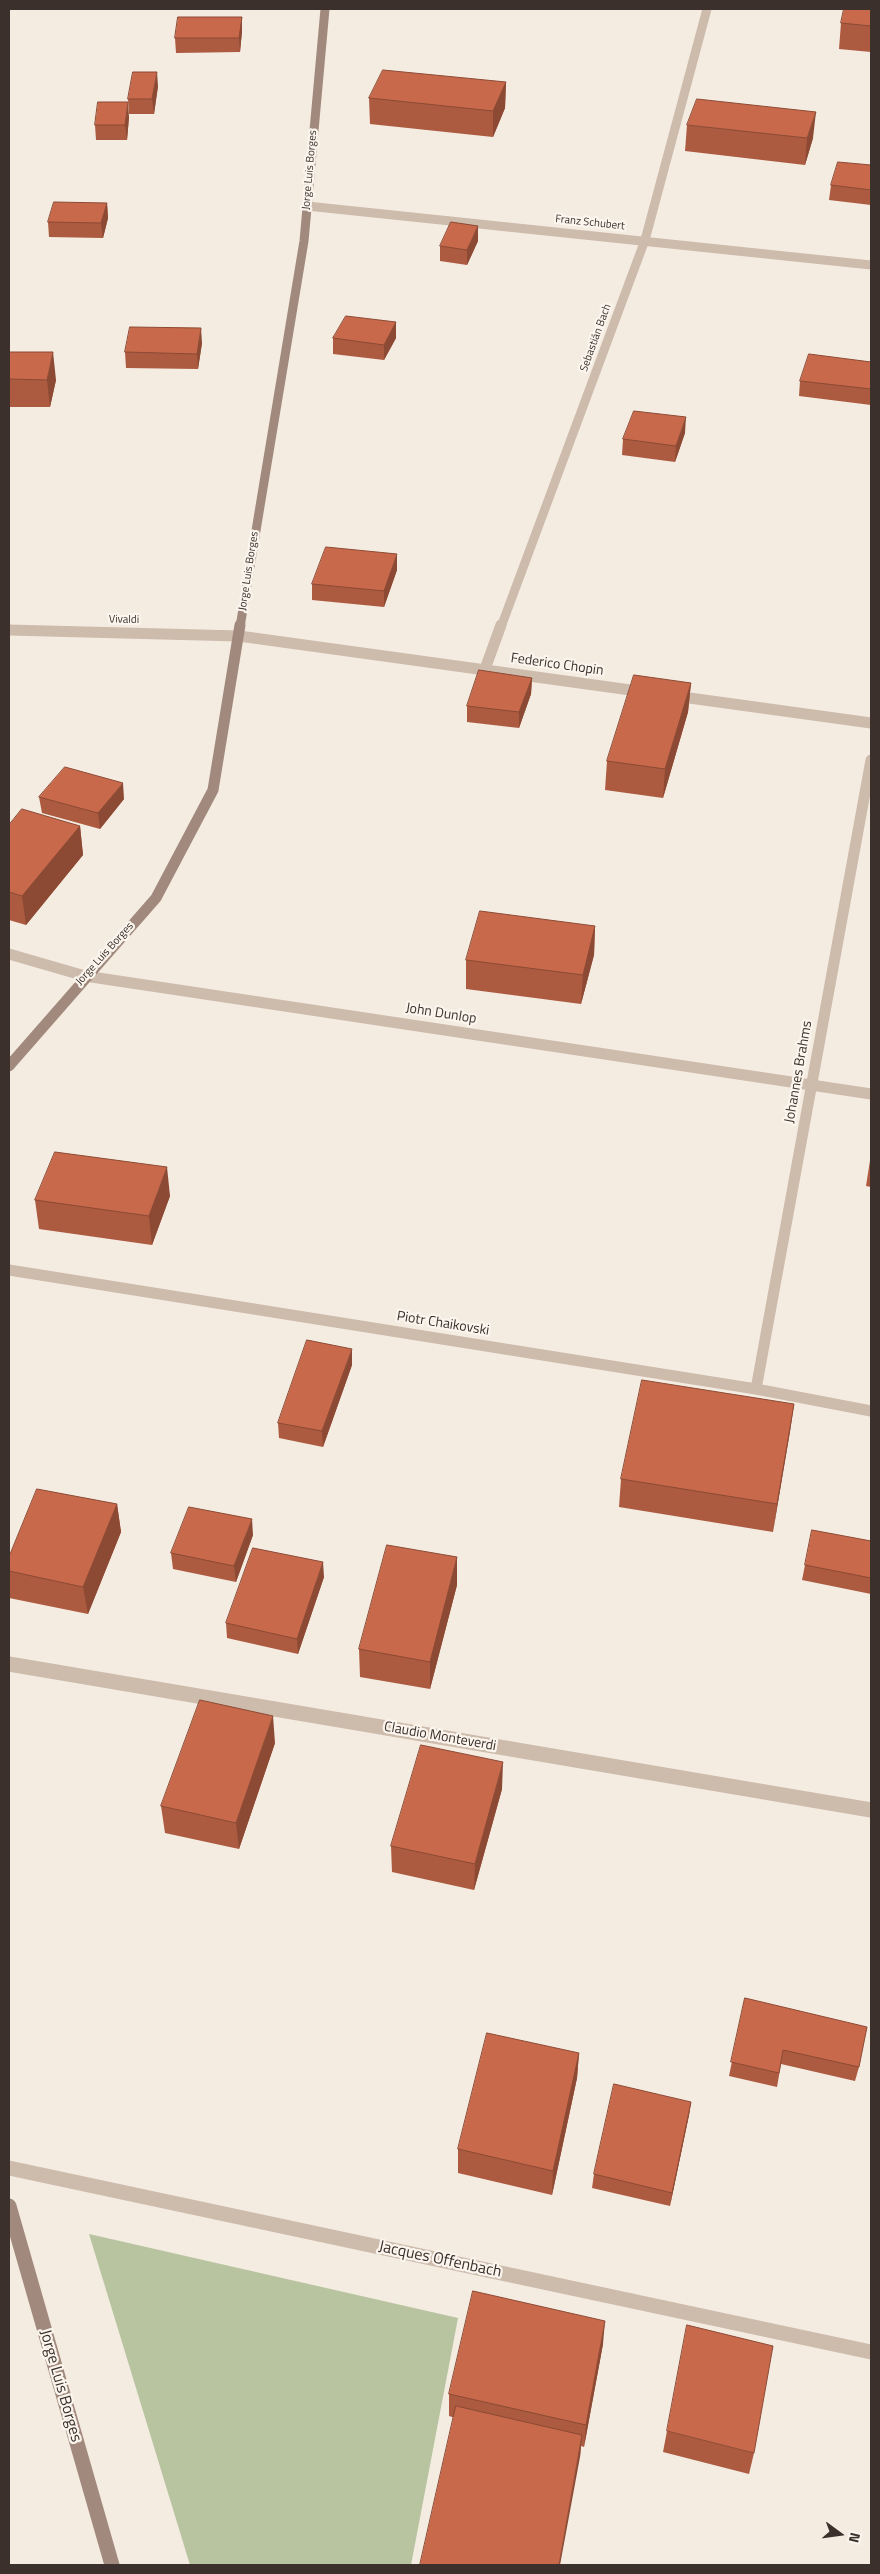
<!DOCTYPE html>
<html>
<head>
<meta charset="utf-8">
<style>
  body { margin:0 }
  #map { position:relative; width:880px; height:2574px; overflow:hidden; background:#f4ebe1; font-family:"Titillium Web",sans-serif }
  canvas { display:block }
  .frame { position:absolute; inset:0; border:10px solid #3b302b; pointer-events:none }
  .north { position:absolute; left:815px; top:2509px; width:50px; height:50px; -webkit-text-stroke:4px #fbf5ee; paint-order:stroke; rotate:104deg; font-size:14px; font-weight:700; line-height:20px; text-align:center; color:#3b302b }
  .north::after { content:''; display:block; margin:auto; width:18px; height:22px; background:#3b302b; clip-path:polygon(50% 0,100% 100%,50% 72%,0 100%) }
</style>
</head>
<body>
<div id="map">
<canvas width="880" height="2574"></canvas>
<div class="frame"></div>
<div class="north">N</div>
</div>
<script>
const ctx = document.querySelector('canvas').getContext('2d');
ctx.lineJoin = 'round';
function fill(path, color) {
  ctx.fillStyle = color;
  ctx.fill(path, 'evenodd');
}
function stroke(path, color, width, dash) {
  ctx.strokeStyle = color;
  ctx.lineWidth = width;
  ctx.lineCap = dash ? 'butt' : 'round';
  ctx.setLineDash(dash || []);
  ctx.stroke(path);
}
function write(font, color, halo, rows, align = 'center') {
  ctx.font = font + ' "Titillium Web",sans-serif';
  ctx.lineWidth = 4.5;
  ctx.setLineDash([]);
  ctx.textBaseline = 'middle';
  ctx.strokeStyle = halo;
  ctx.fillStyle = color;
  for (const [text, x, y, turn = 0] of rows) {
    ctx.save();
    ctx.translate(x, y);
    ctx.rotate((+turn || 0) * Math.PI / 180);
    ctx.textAlign = isNaN(turn) ? turn : align;
    if (halo) ctx.strokeText(text, 0, 0);
    ctx.fillText(text, 0, 0);
    ctx.restore();
  }
}
fill(new Path2D(`
  M89 2234 458 2318 411 2565H190Z`), '#b8c4a0');
stroke(new Path2D(`
  M307 206 871 265
  M501 627 645 240 707 9`), '#cdbbac', 9);
stroke(new Path2D(`
  M9 630 239 636 645 692
  M485 669 501 625
  M675 696 871 723
  M9 954 85 976 871 1094
  M9 1270 756 1389 871 1411
  M756 1389 871 760`), '#cdbbac', 11);
stroke(new Path2D(`
  M9 1664 871 1810
  M9 2168 871 2352`), '#cdbbac', 15);
stroke(new Path2D(`
  M240 627 304 241 325 9`), '#a18a7d', 9);
stroke(new Path2D(`
  M9 1066 156 898 213 790 240 625`), '#a18a7d', 11);
stroke(new Path2D(`
  M9 2206 112 2565`), '#a18a7d', 15);
fill(new Path2D(`
  M871 9V52L839 49 841 23Z
  M242 17V31L240 52 176 53 175 38Z
  M506 82 505 108 493 137 370 124 369 98Z
  M158 86 154 114H129L128 99Z
  M129 117 127 140H96L95 125Z
  M687 125 813 138 805 165 685 151Z
  M871 165V205L829 200 831 185Z
  M107 203 108 218 103 238 49 237 48 222Z
  M478 241 467 265 440 261V246Z
  M396 322V338L384 360 333 354V338Z
  M202 343 198 369 126 368 125 352Z
  M9 352 56 380 50 407H9Z
  M871 362V405L799 396 800 381Z
  M685 433 675 462 622 455 623 439Z
  M397 570 384 607 312 600V584Z
  M532 678 531 694 519 728 467 722V706Z
  M691 683 688 712 663 798 605 790 607 761Z
  M39 797 124 799 100 829 42 813Z
  M9 825 80 826 83 855 26 925 9 920Z
  M595 926 594 955 581 1004 466 989V960Z
  M871 1154V1187L866 1186Z
  M170 1196 152 1245 39 1229 35 1200Z
  M352 1365 323 1447 279 1438 278 1423Z
  M794 1404 773 1532 619 1507 621 1479Z
  M117 1504 121 1532 88 1614 9 1598V1557Z
  M253 1535 236 1582 173 1569 171 1553Z
  M871 1541V1594L802 1580 805 1565Z
  M324 1577 298 1654 227 1638 226 1623Z
  M457 1585 430 1689 360 1677 359 1649Z
  M275 1743 239 1849 165 1833 161 1806Z
  M502 1789 474 1890 392 1872 391 1846Z
  M745 1998 859 2067 855 2081 781 2064 777 2087 729 2076Z
  M579 2053 577 2078 552 2195 458 2173V2149Z
  M691 2102 689 2115 670 2206 592 2188 594 2174Z
  M603 2344 584 2447 581 2446 580 2457 449 2416V2394Z
  M667 2431 754 2453 749 2474 663 2452Z`), '#ac5a40');
fill(new Path2D(`
  M242 17V31L240 52 239 38Z
  M157 72 158 86 154 114 152 99Z
  M506 82 505 108 493 137V111Z
  M128 102 129 117 127 140 125 125Z
  M816 112 813 138 805 165 807 138Z
  M107 203 108 218 103 238 101 223Z
  M478 226V241L467 265V250Z
  M396 322V338L384 360V345Z
  M201 328 202 343 198 369 197 354Z
  M53 352 56 380 50 407 47 380Z
  M686 417 685 433 675 462 676 446Z
  M397 554V570L384 607V591Z
  M532 678 531 694 519 728V712Z
  M691 683 688 712 663 798 665 769Z
  M123 783 124 799 100 829 98 813Z
  M80 826 83 855 26 925 22 896Z
  M595 926 594 955 581 1004 583 975Z
  M167 1167 170 1196 152 1245 149 1216Z
  M352 1349V1365L323 1447 322 1431Z
  M794 1404 790 1432 773 1532 777 1504Z
  M117 1504 121 1532 88 1614 83 1587Z
  M252 1519 253 1535 236 1582 234 1566Z
  M457 1557V1585L430 1689V1662Z
  M323 1562 324 1577 298 1654 297 1639Z
  M273 1716 275 1743 239 1849 236 1823Z
  M503 1762 502 1789 474 1890 475 1864Z
  M579 2053 577 2078 552 2195 553 2171Z
  M691 2102 689 2115 670 2206 672 2193Z
  M605 2321 603 2344 584 2447 586 2425Z
  M582 2435 580 2457 560 2565H559Z`), '#8c4a34');
const building = new Path2D(`
  M844 9H871V26L841 23Z
  M178 17H242L239 38H175Z
  M383 70 506 82 493 111 369 98Z
  M133 72H157L152 99H128Z
  M697 99 816 112 807 138 687 125Z
  M98 102H128L125 125H95Z
  M838 162 871 165V190L831 185Z
  M54 202 107 203 101 223 48 222Z
  M451 222 478 226 467 250 440 246Z
  M346 316 396 322 384 345 333 338Z
  M130 327 201 328 197 354 125 352Z
  M9 352H53L47 380 9 379Z
  M809 354 871 362V389L800 381Z
  M634 411 686 417 676 446 623 439Z
  M326 547 397 554 384 591 312 584Z
  M479 670 532 678 519 712 467 706Z
  M634 675 691 683 665 769 607 761Z
  M65 767 123 783 98 813 39 797Z
  M22 809 80 826 22 896 9 892V825Z
  M480 911 595 926 583 975 466 960Z
  M55 1152 167 1167 149 1216 35 1200Z
  M307 1340 352 1349 322 1431 278 1423Z
  M642 1380 794 1404 777 1504 621 1479Z
  M37 1489 117 1504 83 1587 9 1571V1557Z
  M189 1507 252 1519 234 1566 171 1553Z
  M812 1530 871 1541V1578L805 1565Z
  M387 1545 457 1557 430 1662 359 1649Z
  M253 1548 323 1562 297 1639 226 1623Z
  M200 1700 273 1716 236 1823 161 1806Z
  M421 1745 503 1762 475 1864 391 1846Z
  M745 1998 867 2027 859 2067 783 2050 779 2073 731 2062Z
  M487 2033 579 2053 553 2171 458 2149Z
  M614 2084 691 2102 672 2193 594 2174Z
  M473 2291 605 2321 586 2425 449 2394Z
  M687 2325 773 2346 754 2453 667 2431Z
  M456 2406 582 2435 559 2565H420Z`);
fill(building, '#c8694b');
stroke(building, '#8c4a34', 1);
write('11px', '#3b302b', '#fbf5ee', [
  ["Jorge Luis Borges",310,170,-85],
  ["Franz Schubert",590,223,6],
  ["Sebastián Bach",596,338,-70],
  ["Jorge Luis Borges",249,571,-81],
  ["Vivaldi",124,620,1],
  ["Jorge Luis Borges",105,954,-48]
]);
write('14px', '#3b302b', '#fbf5ee', [
  ["Federico Chopin",557,665,8],
  ["John Dunlop",441,1014,9],
  ["Johannes Brahms",799,1072,-80],
  ["Piotr Chaikovski",443,1324,9],
  ["Claudio Monteverdi",440,1737,10]
]);
write('16px', '#3b302b', '#fbf5ee', [
  ["Jacques Offenbach",440,2260,12],
  ["Jorge Luis Borges",60,2386,74]
]);
</script>
</body>
</html>
